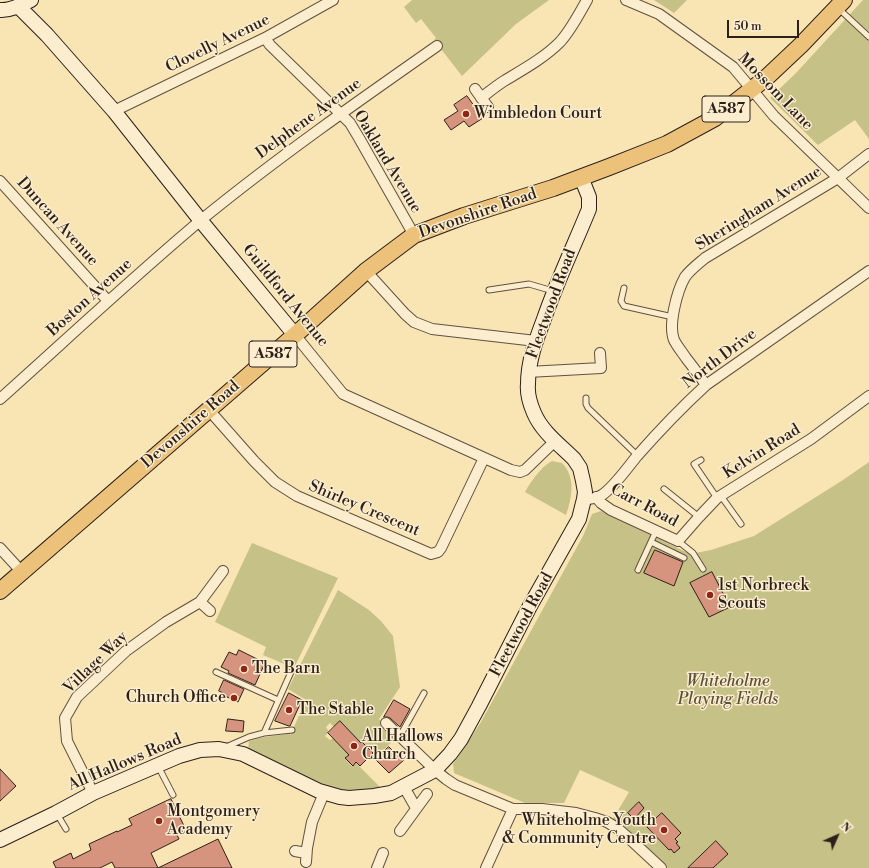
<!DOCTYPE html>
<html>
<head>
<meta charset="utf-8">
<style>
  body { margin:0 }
  #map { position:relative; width:869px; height:868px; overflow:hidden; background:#f9e4b4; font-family:"Libre Bodoni",serif }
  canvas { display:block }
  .north { position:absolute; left:817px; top:816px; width:40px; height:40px; -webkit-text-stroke:3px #fbedce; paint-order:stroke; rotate:45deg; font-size:11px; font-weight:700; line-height:16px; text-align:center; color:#2d201a }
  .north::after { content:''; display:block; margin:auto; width:14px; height:18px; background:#2d201a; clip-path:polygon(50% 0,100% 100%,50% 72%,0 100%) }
  .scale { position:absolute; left:727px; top:20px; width:72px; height:18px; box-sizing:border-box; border:2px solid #2d201a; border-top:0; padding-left:5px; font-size:12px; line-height:14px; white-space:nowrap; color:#2d201a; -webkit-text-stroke:3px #fbedce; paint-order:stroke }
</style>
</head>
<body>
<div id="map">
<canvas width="869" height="868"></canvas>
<div class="north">N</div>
<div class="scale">50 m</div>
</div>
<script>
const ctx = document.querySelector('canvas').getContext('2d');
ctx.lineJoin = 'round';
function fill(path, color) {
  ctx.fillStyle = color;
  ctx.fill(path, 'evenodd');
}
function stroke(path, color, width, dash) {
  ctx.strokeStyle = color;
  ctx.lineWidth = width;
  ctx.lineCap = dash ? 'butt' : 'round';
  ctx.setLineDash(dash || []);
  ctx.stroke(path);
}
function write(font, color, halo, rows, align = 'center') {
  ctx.font = font + ' "Libre Bodoni",serif';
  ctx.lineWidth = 3;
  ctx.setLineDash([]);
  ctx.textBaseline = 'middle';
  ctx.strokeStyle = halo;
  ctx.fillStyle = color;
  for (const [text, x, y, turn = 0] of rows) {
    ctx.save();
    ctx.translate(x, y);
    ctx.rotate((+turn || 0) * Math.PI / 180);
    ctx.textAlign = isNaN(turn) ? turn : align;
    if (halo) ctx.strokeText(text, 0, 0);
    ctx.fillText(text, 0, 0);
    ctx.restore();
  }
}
fill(new Path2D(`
  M412 0H549L516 24 462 76 434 40 436 38 421 19 416 23 404 7Z
  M654 0H687L674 13Z
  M863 0H869V139L855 120 818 145 770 98 796 73Z
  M552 461 562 463C576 477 572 498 566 515L525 492C532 480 540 468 552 461Z
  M869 462V868H668L657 857 613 819 629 792 580 770 564 803H525L454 773 453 764 481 722 583 536 592 514 601 511 690 554 711 550 754 536 843 480Z
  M252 543 338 578 294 668 263 655 266 647 215 622Z
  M338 590 369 610 381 621 393 636 400 687 379 719 390 734 396 738 376 757 369 751 370 749 363 742 361 743 340 722 334 727 330 723 326 727 329 732 325 736 330 740 333 738 349 755 345 759 352 766 356 763 384 791 346 792 325 785 248 750 249 741 265 737 287 734 293 729 306 700 288 689Z`), '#c6c187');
const building = new Path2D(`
  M467 96 483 118 469 127 464 121 451 130 444 120 458 111 454 105Z
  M655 550 683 562 674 586 644 573Z
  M712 572 730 607 709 617 690 583Z
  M239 650 265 663 255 685 228 673 229 671 221 667 229 652 236 655Z
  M224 680 244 689 238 702 225 696V694L219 691Z
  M289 693 302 700 290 726H289L275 721Z
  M394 700 410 709 400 727 390 718 387 717H384Z
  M228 719 244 721 243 732 226 731Z
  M340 721 361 743 362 742 373 753 360 766 356 762 353 766 345 758 349 755 328 733Z
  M389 747 394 752 396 751 404 760 389 773 375 759Z
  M0 769 16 786 0 801Z
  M171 799 186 830 177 835 179 839 151 853 158 868 218 839 232 868H115L112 862 100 868H56L53 862 71 853 73 859 91 850 89 844 117 831V832L132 825 129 819Z
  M639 802 644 808 634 819 628 813Z
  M662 813 681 833 675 839 678 842 676 843 680 848 674 853 671 849 669 850 647 827Z
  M716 841 728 854 713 868H688Z`);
fill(building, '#d6947e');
stroke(building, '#2d201a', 1);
const lane = new Path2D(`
  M838 8 869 37
  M624 288 621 301 624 306 673 317
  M489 290 529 284 553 291
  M586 398V404L588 408 638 456
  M701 460 694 464 717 498
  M664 489 699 517
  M721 496 741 524
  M678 541 693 553 703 569
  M651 542 684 558
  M638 570 656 531
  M216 672 278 700
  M264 733 292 730
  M400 736 424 693
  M226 747 249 737 264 733 291 672
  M158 766 173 795
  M57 814 66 829`);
const street = new Path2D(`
  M626 0 659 14 733 67 774 116 869 208
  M265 38 270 45 350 123 359 138 414 235
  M475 89 488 107
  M481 98C489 92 496 86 504 81 524 69 544 58 560 42 571 30 579 14 587 0
  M114 111 265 38 333 0
  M0 181 108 301
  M366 271 405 314 414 322 432 329 536 341
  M295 335 343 394 511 470 520 472 525 470 555 441
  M528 372 601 368 600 353
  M706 385C700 376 693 367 686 358 682 352 677 346 674 340 668 325 677 291 685 277 690 270 698 264 705 258L838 178 869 154
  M0 399C67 339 132 278 201 220 277 158 357 102 437 46
  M209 410 254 461 275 482 297 496 431 554 438 552 441 548 484 458
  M596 497 601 503 611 510 678 541 699 517 717 498 811 439 869 396
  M584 499C590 499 597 498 602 495 614 487 628 467 637 456 659 431 682 407 706 385L869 271
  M0 548 21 571
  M200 602 210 611
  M386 723 435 770 446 779 455 785 513 809H542L576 813 595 818 607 822 617 828 632 841 661 868
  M404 787 416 808
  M93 793 67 741 65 718 77 697 126 651 166 622 200 602 223 571
  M400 831 427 794
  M295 851 306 853
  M306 862 307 848 312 822 324 793
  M377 868 383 853
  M486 868 513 809`);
const secondary = new Path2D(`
  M18 6 47 35 114 111 201 221 295 335
  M0 10C10 11 22 5 31 0
  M0 840 56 813 93 793 179 756 200 750 219 749 243 754 319 791 340 797 349 798 374 796 391 793 435 770 450 754 461 739 479 706 530 606 579 519 584 499 585 492 583 481 580 468 574 459C560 445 542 432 534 413 530 404 527 394 528 384 528 361 536 340 544 319 557 281 574 246 589 209V197L581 177`);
const primary = new Path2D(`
  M0 591 295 335 366 271 414 235 464 216 553 188 609 167 667 144 715 118 766 78 801 45 844 0`);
stroke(lane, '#605140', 7);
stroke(street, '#605140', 12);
stroke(secondary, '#2d201a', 16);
stroke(primary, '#2d201a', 18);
stroke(lane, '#fbedce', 5);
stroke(street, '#fbedce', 10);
stroke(secondary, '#fbedce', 14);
stroke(primary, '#ecc27a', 16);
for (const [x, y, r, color] of [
  [466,114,4,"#8f2418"],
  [710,595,4,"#8f2418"],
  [244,669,4,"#8f2418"],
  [234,698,4,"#8f2418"],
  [289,710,4,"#8f2418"],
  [354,746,4,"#8f2418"],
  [159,821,4,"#8f2418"],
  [664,830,4,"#8f2418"]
]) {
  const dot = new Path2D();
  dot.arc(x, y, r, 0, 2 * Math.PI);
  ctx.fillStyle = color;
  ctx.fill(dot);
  stroke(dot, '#fbedce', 1.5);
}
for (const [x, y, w] of [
  [726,109,48],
  [273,354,48]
]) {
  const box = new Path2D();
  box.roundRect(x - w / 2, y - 13, w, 26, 3);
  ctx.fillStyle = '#fbedce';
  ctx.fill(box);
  stroke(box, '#2d201a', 1);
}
write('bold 15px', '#2d201a', null, [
  ["A587",726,109],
  ["A587",273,354]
]);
write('16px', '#2d201a', '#fbedce', [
  ["Clovelly Avenue",218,44,-26],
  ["Mossom Lane",775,92,46],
  ["Delphene Avenue",309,119,-36],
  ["Oakland Avenue",387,162,59],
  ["Sheringham Avenue",759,209,-32],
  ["Devonshire Road",478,214,-19],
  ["Duncan Avenue",57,222,48],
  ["Guildford Avenue",285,296,51],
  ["Boston Avenue",90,298,-42],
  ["Fleetwood Road",552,304,-70],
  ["North Drive",720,359,-37],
  ["Devonshire Road",191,425,-41],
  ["Kelvin Road",762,452,-32],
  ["Carr Road",644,506,28],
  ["Shirley Crescent",364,509,23],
  ["Fleetwood Road",522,625,-62],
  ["Village Way",96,663,-44],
  ["All Hallows Road",125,763,-23]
]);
write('16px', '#2d201a', '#fbedce', [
  ["Wimbledon Court",474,114],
  ["1st Norbreck",718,586],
  ["Scouts",718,604],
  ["The Barn",252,669],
  ["Church Office",226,698,"right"],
  ["The Stable",297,710],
  ["All Hallows",362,737],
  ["Church",362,755],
  ["Montgomery",167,812],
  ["Academy",167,830],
  ["Whiteholme Youth",656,821,"right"],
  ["& Community Centre",656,839,"right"]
], 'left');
write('italic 16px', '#5b503b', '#fbedce', [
  ["Whiteholme",728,682],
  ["Playing Fields",728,700]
]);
</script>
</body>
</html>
